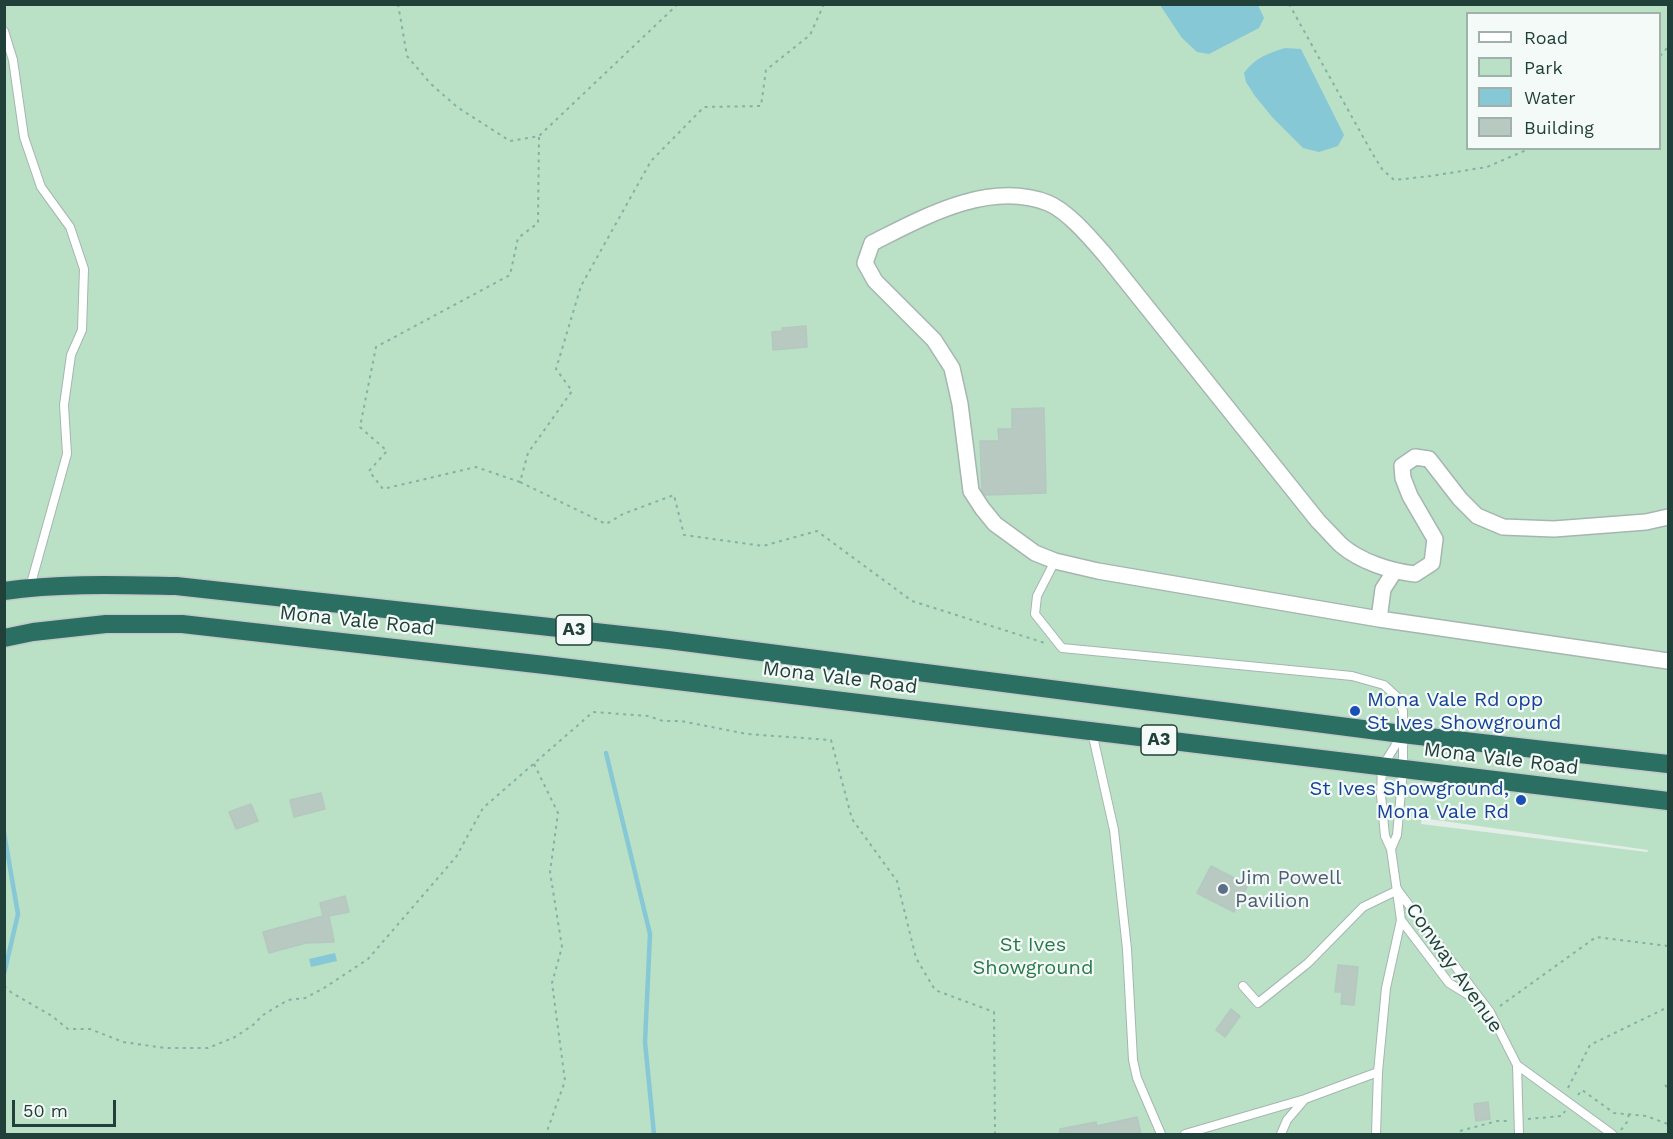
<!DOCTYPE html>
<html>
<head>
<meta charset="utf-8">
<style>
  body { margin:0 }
  #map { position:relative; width:1673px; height:1139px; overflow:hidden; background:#e3eee9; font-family:"Work Sans",sans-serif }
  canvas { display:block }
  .frame { position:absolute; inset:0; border:6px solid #214039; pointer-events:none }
  .legend { position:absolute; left:1466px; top:12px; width:195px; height:138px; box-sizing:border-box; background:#f4faf7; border:2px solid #a0b0ab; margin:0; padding:8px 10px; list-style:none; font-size:18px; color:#214039 }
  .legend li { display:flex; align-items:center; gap:12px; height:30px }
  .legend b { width:30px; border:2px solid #a0b0ab }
  .scale { position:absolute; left:12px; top:1100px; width:104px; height:27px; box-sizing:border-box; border:3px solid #214039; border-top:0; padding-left:8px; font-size:18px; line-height:21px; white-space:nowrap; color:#214039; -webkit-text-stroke:4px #f4faf7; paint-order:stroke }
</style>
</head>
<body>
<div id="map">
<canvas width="1673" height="1139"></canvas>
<div class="frame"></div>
<ul class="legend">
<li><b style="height:8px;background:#fff"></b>Road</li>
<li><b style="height:16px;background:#bae0c5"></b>Park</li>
<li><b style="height:16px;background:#87c8d6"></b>Water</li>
<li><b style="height:16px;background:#b8c9c2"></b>Building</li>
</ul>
<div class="scale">50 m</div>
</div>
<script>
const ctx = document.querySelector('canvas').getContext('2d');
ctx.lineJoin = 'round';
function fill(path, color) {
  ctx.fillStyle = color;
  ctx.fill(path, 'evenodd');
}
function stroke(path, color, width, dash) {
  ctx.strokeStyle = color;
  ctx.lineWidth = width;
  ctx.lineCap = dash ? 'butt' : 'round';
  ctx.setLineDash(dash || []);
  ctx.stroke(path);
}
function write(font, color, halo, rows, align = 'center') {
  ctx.font = font + ' "Work Sans",sans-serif';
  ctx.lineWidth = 4.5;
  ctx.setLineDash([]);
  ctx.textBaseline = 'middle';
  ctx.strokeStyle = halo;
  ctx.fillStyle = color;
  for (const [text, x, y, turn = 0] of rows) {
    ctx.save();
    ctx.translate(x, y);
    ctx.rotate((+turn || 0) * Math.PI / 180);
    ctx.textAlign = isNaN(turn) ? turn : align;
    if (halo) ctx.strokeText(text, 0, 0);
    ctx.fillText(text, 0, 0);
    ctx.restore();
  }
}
fill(new Path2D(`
  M4 5H1668V1134H5ZM1468 14H1660V148H1468ZM1422 818 1648 850V851L1647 852 1421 824Z`), '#bae0c5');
fill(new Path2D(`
  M1160 5H1258L1264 18 1259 28 1209 54 1197 52 1182 38Z
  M1285 48 1301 49 1344 135 1338 146 1319 152 1303 148 1273 118 1255 96 1246 82 1244 73C1255 58 1268 53 1285 48Z
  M335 953 337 961 311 967 309 959Z`), '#87c8d6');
stroke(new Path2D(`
  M606 753 650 934 645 1042 654 1134
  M4 833 18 914 4 974`), '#87c8d6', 4.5);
const building = new Path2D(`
  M806 326 807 347 773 350 772 332 783 331 782 328Z
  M1044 408 1046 493 985 495 982 490 980 441H999L998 429H1012V409Z
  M321 793 325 809 294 817 290 800Z
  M251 804 258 821 236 829 229 812Z
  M1211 866 1248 885 1234 912 1197 893Z
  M345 896 349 912 329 916 334 942 306 943 269 953 263 932 323 916 320 903Z
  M1338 965 1358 967 1354 1005 1341 1004 1342 992H1335Z
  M1231 1009 1240 1016 1225 1037 1216 1030Z
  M1488 1102 1490 1119 1476 1121 1474 1104Z
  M1137 1117 1141 1134H1060V1129L1096 1122 1097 1126Z`);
fill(building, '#b8c9c2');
stroke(building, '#b4c8c0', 1.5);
const lane = new Path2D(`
  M4 31 13 60 24 137 41 187 70 227 84 269 82 330 71 355 64 405 67 454 30 587
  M1055 561 1037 596 1035 614 1062 648 1352 676 1384 685 1398 698 1403 711V770L1397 835 1391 849
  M1092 732 1114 830 1127 949 1133 1060 1137 1078 1161 1134
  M1399 892 1490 1012 1517 1065 1612 1134
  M1401 920 1449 983 1480 1002
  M1243 986 1258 1003 1308 963 1363 907 1398 890
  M1517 1065 1519 1134
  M1185 1134 1305 1099
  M1281 1134 1287 1120 1305 1099 1378 1072
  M1376 1134 1378 1072 1386 988 1401 920 1391 849 1385 836 1381 795 1382 767 1402 735`);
const street = new Path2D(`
  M1668 517 1646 522 1554 529 1503 527 1477 516 1460 499 1429 459 1415 457 1402 466 1403 478 1410 496 1435 539 1432 563 1415 574C1390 571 1361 562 1341 545 1333 537 1326 529 1318 521L1106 256C1092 240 1068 211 1048 203 989 180 924 217 872 243L865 263 875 281 934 340 952 368 960 404 971 491 982 508 995 524 1035 553 1055 561 1098 571 1379 619 1668 661
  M1379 619 1383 589 1394 572`);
const highway = new Path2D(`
  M4 591C61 583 119 585 176 586L668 640 1402 734 1668 764
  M4 638 33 632 106 624H182L545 665 1668 801`);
stroke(lane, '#a5b6b1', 10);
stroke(street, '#a5b6b1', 18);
stroke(highway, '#c1cac8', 21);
stroke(new Path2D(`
  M398 4 407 56 430 83 457 107 510 141 539 136 678 4
  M824 4 810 35 766 70 761 106 704 107 651 161 581 286 556 369 572 391 528 453 520 482 606 524 623 514 674 495 684 535 763 546 817 531 912 601 1045 643
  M1289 4 1372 153 1382 169 1394 180 1431 176 1487 167 1531 148
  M1660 56 1668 47
  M520 482 476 467 383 489 369 471 387 451 360 427 376 347 510 275 518 238 538 223 539 136
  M534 764 558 813 550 872 562 947 552 983 565 1081 546 1134
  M4 986 12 993 52 1016 68 1029H90L123 1042 165 1048H208L235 1037 253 1025 263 1015 288 1000 305 998 324 988 368 959 456 857 483 808 593 712 648 716 663 721H681L747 734 831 740 852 819 897 881 916 958 935 990 994 1012 995 1134
  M1500 1006 1596 937 1668 946
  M1665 1085 1668 1088
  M1568 1088 1590 1045 1668 1007
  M1578 1095 1582 1090 1614 1113 1646 1116 1668 1124
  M1528 1119 1562 1116 1565 1111
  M1621 1130 1627 1122 1629 1114
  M1460 1131 1497 1121H1507`), '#81b3a5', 2, [3, 4.5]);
stroke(lane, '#fff', 8);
stroke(street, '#fff', 15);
stroke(highway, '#2b6f62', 18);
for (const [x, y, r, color] of [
  [1355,711,6,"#1a4fb4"],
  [1521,800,6,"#1a4fb4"],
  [1223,889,6,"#5c6f8a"]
]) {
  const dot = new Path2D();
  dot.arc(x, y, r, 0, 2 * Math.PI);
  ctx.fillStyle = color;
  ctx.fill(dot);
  stroke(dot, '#f4faf7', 2);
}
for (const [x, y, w] of [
  [574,630,36],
  [1159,740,36]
]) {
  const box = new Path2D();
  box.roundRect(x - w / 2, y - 15, w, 30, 4.5);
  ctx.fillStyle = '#f4faf7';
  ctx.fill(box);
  stroke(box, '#214039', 1.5);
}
write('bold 18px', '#214039', null, [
  ["A3",574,630],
  ["A3",1159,740]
]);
write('20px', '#214039', '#f4faf7', [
  ["Mona Vale Road",357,621,6],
  ["Mona Vale Road",840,678,7],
  ["Mona Vale Road",1501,759,7],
  ["Conway Avenue",1454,968,55]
]);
write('20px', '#164399', '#f4faf7', [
  ["Mona Vale Rd opp",1367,700],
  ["St Ives Showground",1367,723],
  ["St Ives Showground,",1509,789,"right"],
  ["Mona Vale Rd",1509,812,"right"]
], 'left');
write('20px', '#4e5e75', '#f4faf7', [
  ["Jim Powell",1235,878],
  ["Pavilion",1235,901]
], 'left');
write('20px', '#287a4a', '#f4faf7', [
  ["St Ives",1033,945],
  ["Showground",1033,968]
]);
</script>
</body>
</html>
